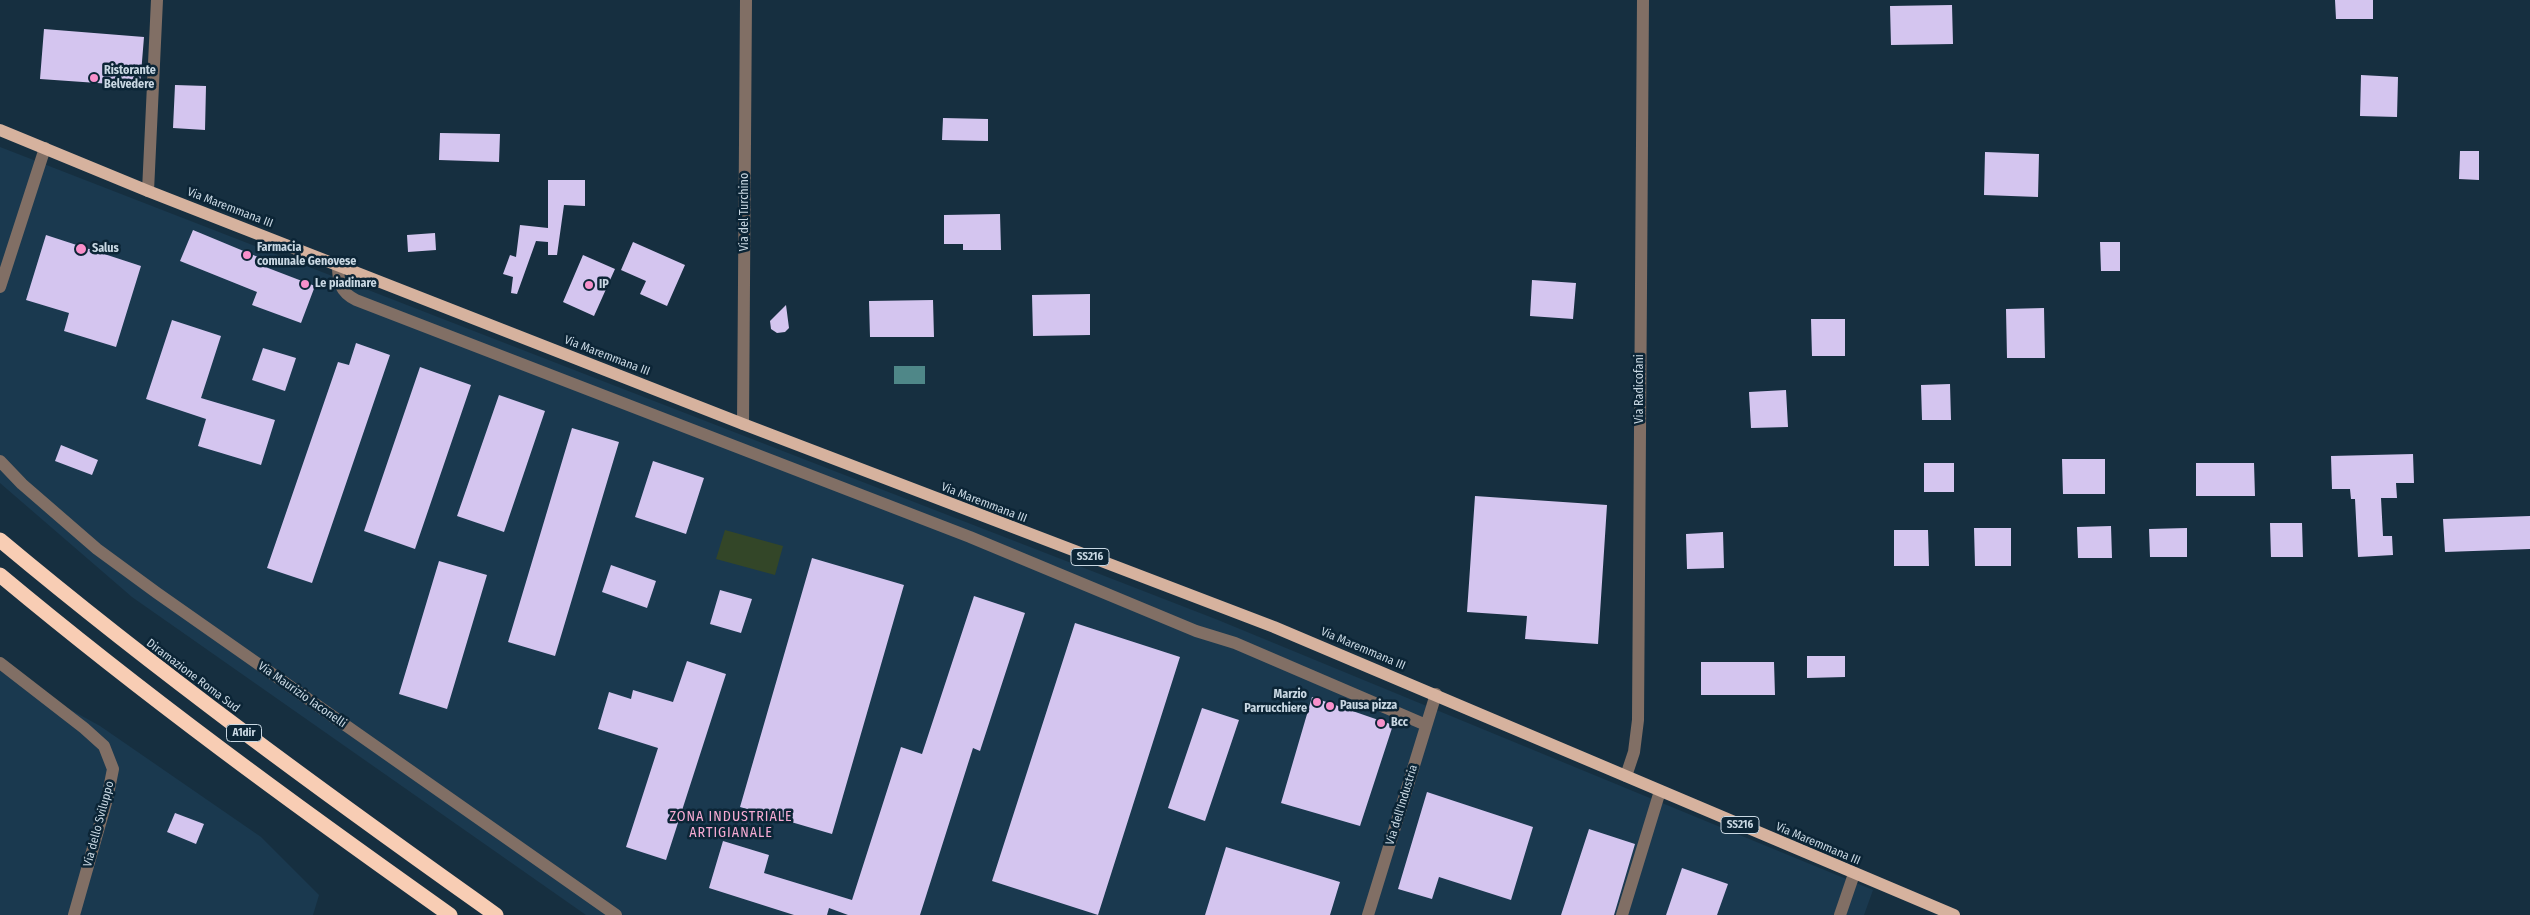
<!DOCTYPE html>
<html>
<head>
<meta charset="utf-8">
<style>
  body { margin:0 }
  canvas { display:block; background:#162f40 }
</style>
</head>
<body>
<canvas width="2530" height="915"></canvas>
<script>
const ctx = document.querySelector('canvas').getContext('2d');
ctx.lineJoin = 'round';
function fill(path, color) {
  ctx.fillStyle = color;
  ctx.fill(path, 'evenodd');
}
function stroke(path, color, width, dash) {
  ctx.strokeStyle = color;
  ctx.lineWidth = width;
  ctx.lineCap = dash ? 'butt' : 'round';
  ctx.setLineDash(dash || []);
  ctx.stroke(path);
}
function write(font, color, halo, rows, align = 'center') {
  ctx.font = font + ' "Fira Sans Condensed",sans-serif';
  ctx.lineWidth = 5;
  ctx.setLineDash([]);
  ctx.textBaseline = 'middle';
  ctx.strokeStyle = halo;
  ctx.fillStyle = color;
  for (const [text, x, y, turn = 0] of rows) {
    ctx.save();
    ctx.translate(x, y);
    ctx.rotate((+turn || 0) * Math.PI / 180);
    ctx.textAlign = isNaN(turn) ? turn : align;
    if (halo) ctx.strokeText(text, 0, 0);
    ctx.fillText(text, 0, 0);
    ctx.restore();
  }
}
fill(new Path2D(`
  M0 147 1218 620 1873 890 1864 915H586L132 597 0 483Z
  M0 671 100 726 261 837 319 895 313 915H0Z`), '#1a394f');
fill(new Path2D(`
  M725 530 783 546 775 575 716 559Z`), '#334628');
fill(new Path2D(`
  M894 366H925V384H894Z`), '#4f8788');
fill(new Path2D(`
  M2335 0H2373V19H2336Z
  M1952 5 1953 44 1891 45 1890 6Z
  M44 29 144 37 140 86 40 79Z
  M2361 75 2398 77 2397 117 2360 116Z
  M175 85 206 86 205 130 173 128Z
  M943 118 988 119V141L942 140Z
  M440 133 500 134 499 162 439 160Z
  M2460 151H2479V180L2459 179Z
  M1985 152 2039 154 2038 197 1984 195Z
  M548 180H585V206L564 205 557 255H548V242L536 241 517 294 511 293 513 277 503 274 510 255 516 257 520 225 548 228Z
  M1000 214 1001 250H963V244H944V215Z
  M193 230 258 257 255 263 315 286 301 323 252 305 257 292 180 261Z
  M435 233 436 250 408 252 407 235Z
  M46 235 141 266 116 347 64 331 69 313 26 300Z
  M633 242 685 265 667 306 640 294 646 281 621 270Z
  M2100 242H2120V271H2101Z
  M583 255 615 269 594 316 563 302Z
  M1532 280 1576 283 1573 319 1530 316Z
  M1090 294V335L1033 336 1032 295Z
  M933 300 934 337H870L869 301Z
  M786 305 789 328 785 332 777 333 771 329 770 321Z
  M2044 308 2045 358H2007L2006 309Z
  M1811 319H1845V356H1812Z
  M172 320 221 336 201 398 275 420 261 465 198 446 206 419 146 399Z
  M356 343 390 355 312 583 267 568 338 362 349 365Z
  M263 348 296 358 285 391 252 380Z
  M420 367 471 385 415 549 364 531Z
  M1950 384 1951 420H1922L1921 385Z
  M1786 390 1788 427 1751 428 1749 392Z
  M499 395 545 411 504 532 457 516Z
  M572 428 619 442 555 656 508 642Z
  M61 445 98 460 92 475 55 461Z
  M2413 454 2414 483H2396L2397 498H2381L2383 536H2392L2393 555 2358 557 2355 499H2351L2350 489H2332L2331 456Z
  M2062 459H2105V494H2063Z
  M653 461 704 478 686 534 635 517Z
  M1924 463H1954V492H1924Z
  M2196 463H2254L2255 496H2196Z
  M1475 496 1607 505 1598 644 1525 639 1527 616 1467 612Z
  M2530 516V549L2445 552 2443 519Z
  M2270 523H2302L2303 557H2271Z
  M2111 526 2112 558H2078L2077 527Z
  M1974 528H2011V566H1975Z
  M2187 528V557H2150L2149 529Z
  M1894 530H1928L1929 566H1894Z
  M1723 532 1724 568 1687 569 1686 534Z
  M812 558 904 585 832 834 740 807Z
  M439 561 487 575 447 709 399 694Z
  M611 565 656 581 647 608 602 592Z
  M720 590 752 599 741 633 710 624Z
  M974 596 1025 613 980 751 973 748 920 915H848L829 908 827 915H794L709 888 723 841 769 855 764 873 852 900 901 747 922 754Z
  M1075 623 1180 657 1098 915 992 881Z
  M1807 656H1845V677L1807 678Z
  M687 661 726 674 666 860 626 847 658 748 598 729 609 692 631 699 633 690 673 702Z
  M1701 662H1774L1775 695H1701Z
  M1312 697 1393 725 1360 826 1281 803Z
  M1202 708 1239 720 1205 821 1168 808Z
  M1427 792 1533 827 1511 900 1439 877 1432 899 1398 889Z
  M175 813 204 824 196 844 167 832Z
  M1589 829 1635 844 1614 915H1561Z
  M1226 847 1340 882 1330 915H1205Z
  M1682 868 1728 884 1717 915H1666Z`), '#d4c5ef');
stroke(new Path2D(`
  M148 191 157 0
  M338 265C338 282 340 292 356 300L970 537 1196 631 1235 643 1426 725
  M0 287 45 148
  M743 424 746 0
  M0 461 22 484 97 549 157 593 616 915
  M0 663 84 728 104 746 113 769 107 799 74 915
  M1626 776 1634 752 1638 720 1643 0
  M1368 915 1436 694
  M1622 915 1660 791
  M1840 915 1854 874`), '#816f65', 12);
stroke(new Path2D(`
  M0 130 148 191 743 424 1274 627 1954 915`), '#d6b29e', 12);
stroke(new Path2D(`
  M0 540C159 673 327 795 496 915
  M0 575C145 696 296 806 450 915`), '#f8cdb4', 15);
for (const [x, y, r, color] of [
  [94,78,5,"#f890cb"],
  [81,249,6,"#f890cb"],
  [247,255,5,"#f890cb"],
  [305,284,5,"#f890cb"],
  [589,285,5,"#f890cb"],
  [1317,702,5,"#f890cb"],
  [1330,706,5,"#f890cb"],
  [1381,723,5,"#f890cb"]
]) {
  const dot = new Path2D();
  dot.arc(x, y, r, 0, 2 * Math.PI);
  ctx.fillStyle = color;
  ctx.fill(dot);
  stroke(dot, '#0c2536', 2);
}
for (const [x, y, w] of [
  [1090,557,38],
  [244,733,35],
  [1740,825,38]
]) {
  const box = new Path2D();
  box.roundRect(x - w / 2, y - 8.5, w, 17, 4);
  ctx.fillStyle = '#0c2536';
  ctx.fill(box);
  stroke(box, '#c9d8e3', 1);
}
write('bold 11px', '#c9d8e3', null, [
  ["SS216",1090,557],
  ["A1dir",244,733],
  ["SS216",1740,825]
]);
write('bold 12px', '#c9d8e3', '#0c2536', [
  ["Ristorante",104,71],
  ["Belvedere",104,85],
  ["Farmacia",257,248],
  ["comunale Genovese",257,262],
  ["Salus",92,249],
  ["Le piadinare",315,284],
  ["IP",599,285],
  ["Marzio",1307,695,"right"],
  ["Parrucchiere",1307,709,"right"],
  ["Pausa pizza",1340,706],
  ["Bcc",1391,723]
], 'left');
write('12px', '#c9d8e3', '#0c2536', [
  ["Via Maremmana III",230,208,21],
  ["Via del Turchino",745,212,-90],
  ["Via Maremmana III",607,356,21],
  ["Via Radicofani",1640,389,-90],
  ["Via Maremmana III",984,503,21],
  ["Via Maremmana III",1363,649,23],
  ["Diramazione Roma Sud",193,676,37],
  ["Via Maurizio Iaconelli",302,695,35],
  ["Via dell'Industria",1402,805,-73],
  ["Via dello Sviluppo",99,824,-75],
  ["Via Maremmana III",1818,844,23]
]);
ctx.letterSpacing = '1px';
write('14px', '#f6abd3', '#0c2536', [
  ["ZONA INDUSTRIALE",731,817],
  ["ARTIGIANALE",731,833]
]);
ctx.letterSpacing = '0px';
</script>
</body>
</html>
